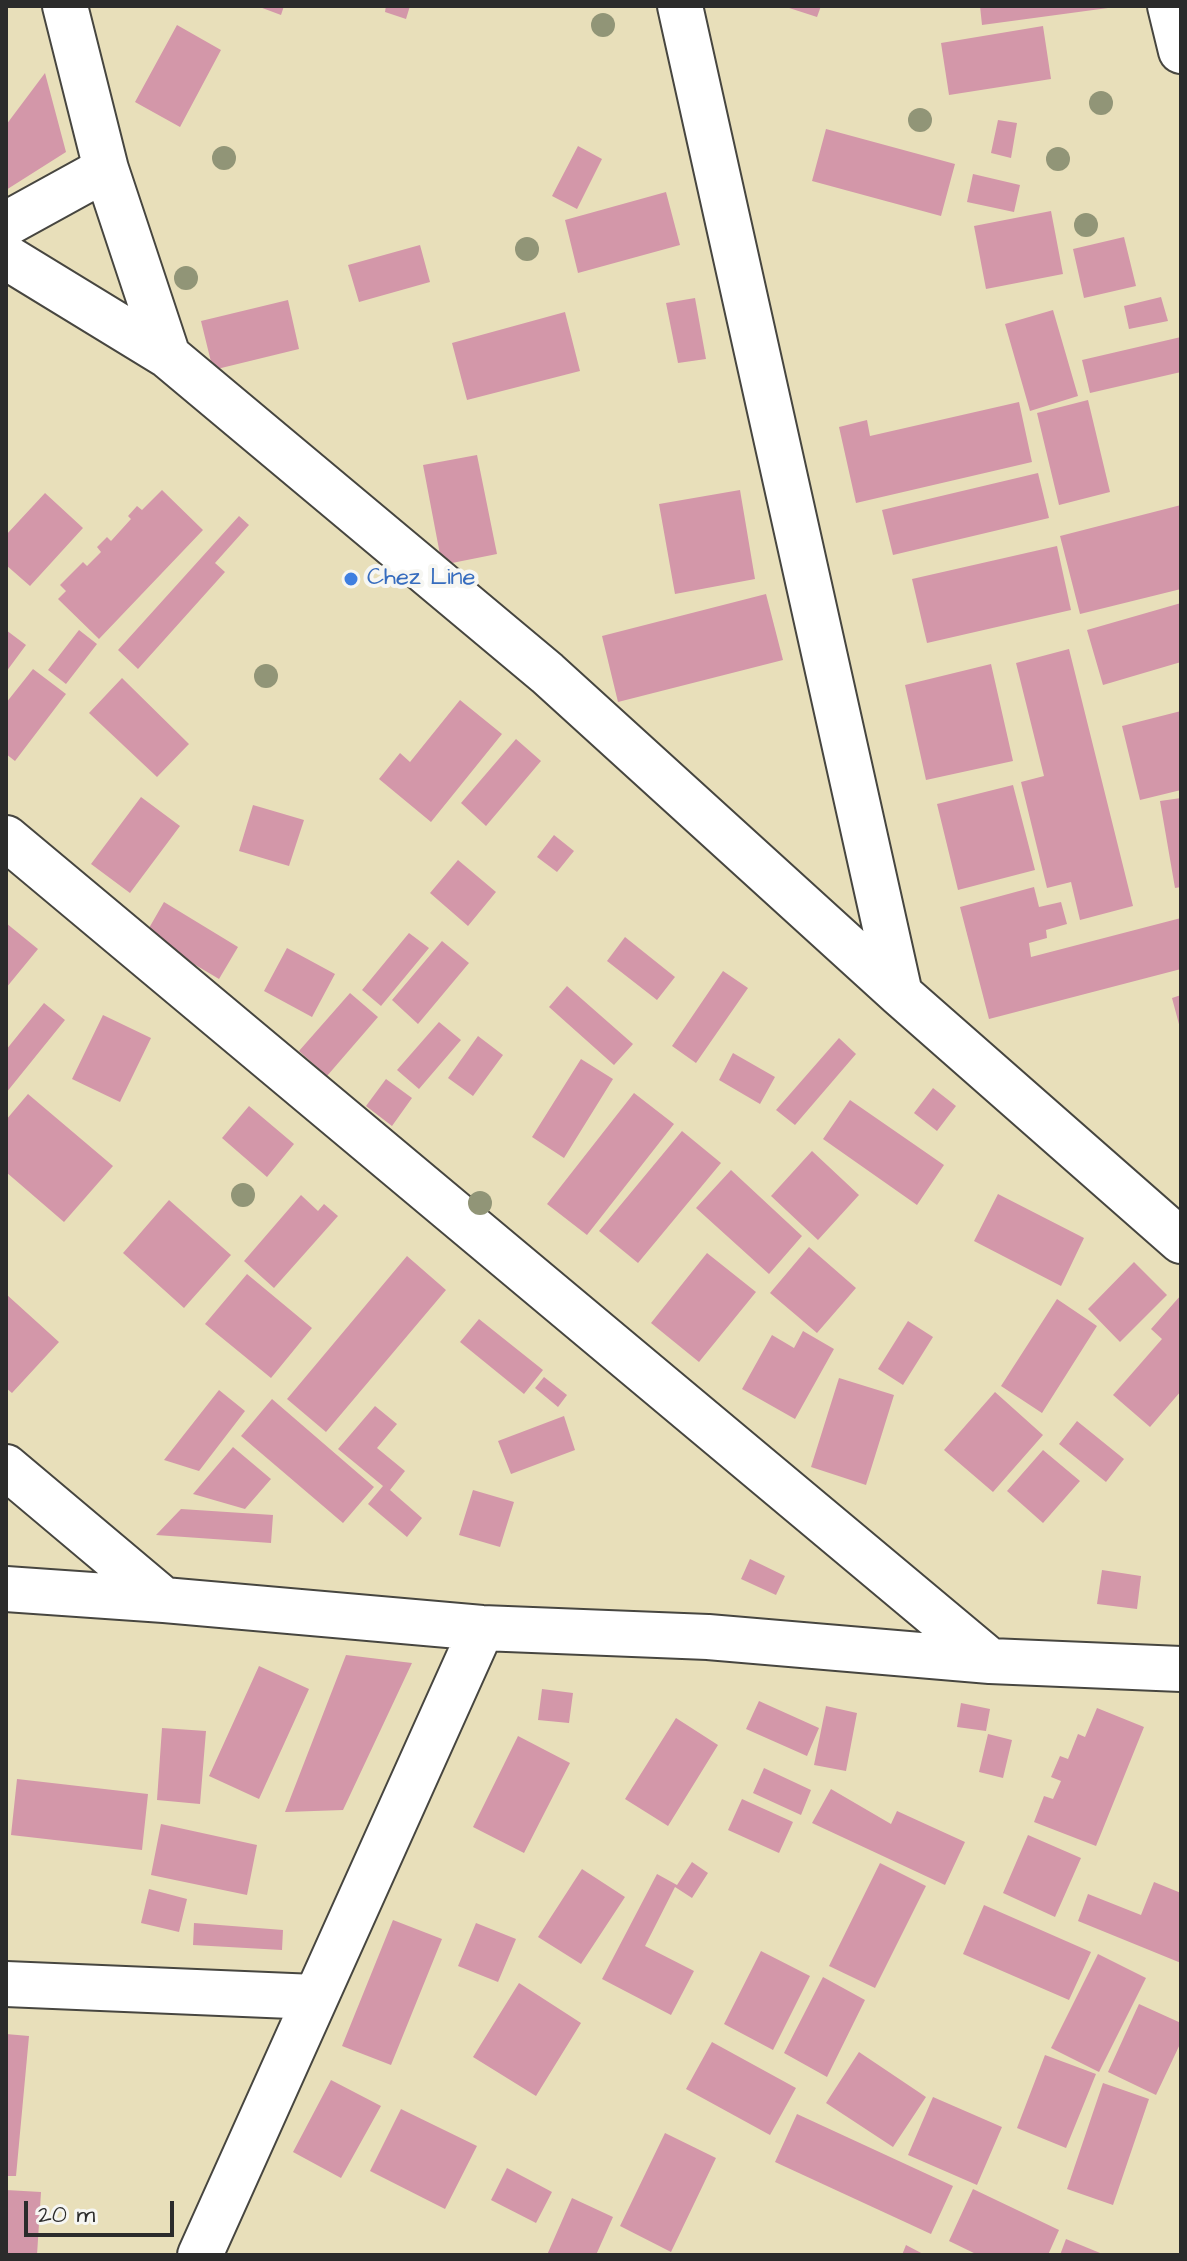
<!DOCTYPE html>
<html>
<head>
<meta charset="utf-8">
<style>
  body { margin:0 }
  #map { position:relative; width:1187px; height:2261px; overflow:hidden; background:#e8dfba; font-family:"Architects Daughter",sans-serif }
  canvas { display:block }
  .frame { position:absolute; inset:0; border:8px solid #2b2b2b; pointer-events:none }
  .scale { position:absolute; left:24px; top:2201px; width:150px; height:36px; box-sizing:border-box; border:4px solid #2b2b2b; border-top:0; padding-left:10px; font-size:24px; line-height:28px; white-space:nowrap; color:#2b2b2b; -webkit-text-stroke:6px #f6f6f2; paint-order:stroke }
</style>
</head>
<body>
<div id="map">
<canvas width="1187" height="2261"></canvas>
<div class="frame"></div>
<div class="scale">20 m</div>
</div>
<script>
const ctx = document.querySelector('canvas').getContext('2d');
ctx.lineJoin = 'round';
function fill(path, color) {
  ctx.fillStyle = color;
  ctx.fill(path, 'evenodd');
}
function stroke(path, color, width, dash) {
  ctx.strokeStyle = color;
  ctx.lineWidth = width;
  ctx.lineCap = dash ? 'butt' : 'round';
  ctx.setLineDash(dash || []);
  ctx.stroke(path);
}
function write(font, color, halo, rows, align = 'center') {
  ctx.font = font + ' "Architects Daughter",sans-serif';
  ctx.lineWidth = 8;
  ctx.setLineDash([]);
  ctx.textBaseline = 'middle';
  ctx.strokeStyle = halo;
  ctx.fillStyle = color;
  for (const [text, x, y, turn = 0] of rows) {
    ctx.save();
    ctx.translate(x, y);
    ctx.rotate((+turn || 0) * Math.PI / 180);
    ctx.textAlign = isNaN(turn) ? turn : align;
    if (halo) ctx.strokeText(text, 0, 0);
    ctx.fillText(text, 0, 0);
    ctx.restore();
  }
}
fill(new Path2D(`
  M257 6H284L281 15Z
  M386 6H410L406 19 385 12Z
  M783 6H821L817 17Z
  M980 6H1108V8L982 25Z
  M177 25 221 50 180 127 135 102Z
  M1043 26 1051 79 949 95 941 43Z
  M45 73 66 152 6 190V125Z
  M998 120 1017 123 1011 158 991 153Z
  M826 129 955 164 941 216 812 181Z
  M578 146 602 159 577 209 552 196Z
  M973 174 1020 185 1014 212 967 202Z
  M666 192 680 245 578 273 565 220Z
  M1051 211 1063 274 986 289 974 226Z
  M1124 237 1136 286 1084 298 1073 249Z
  M420 245 430 282 359 302 348 265Z
  M1161 297 1168 321 1129 329 1124 306Z
  M695 298 706 359 678 363 666 303Z
  M288 300 299 349 213 370 201 321Z
  M1053 310 1078 396 1030 411 1005 324Z
  M565 312 580 371 467 400 452 343Z
  M1181 337V372L1090 393 1082 360Z
  M1088 400 1110 492 1059 505 1037 413Z
  M1019 402 1032 462 856 503 839 427 867 420 870 436Z
  M477 455 497 554 442 565 423 465Z
  M1038 473 1049 518 893 555 882 510Z
  M162 490 203 530 99 639 58 599 66 591 60 585 83 562 87 566 101 552 97 547 107 537 111 541 131 519 128 516 137 506 142 510Z
  M740 490 755 579 675 594 659 504Z
  M45 493 83 528 30 586 6 565V535Z
  M1181 505V589L1080 614 1060 536Z
  M239 516 249 525 215 563 225 572 138 669 118 650Z
  M1057 546 1071 610 927 643 912 579Z
  M766 594 783 660 618 702 602 636Z
  M1181 603V662L1103 685 1087 630Z
  M6 630 26 645 6 672Z
  M79 630 97 644 66 684 48 670Z
  M1069 649 1133 906 1080 920 1071 882 1047 888 1021 782 1044 776 1016 663Z
  M991 664 1013 761 926 780 905 685Z
  M33 669 66 694 15 761 6 754V703Z
  M122 678 189 744 157 777 89 713Z
  M460 700 502 734 431 822 379 779 400 753 410 762Z
  M1181 711V790L1140 800 1122 726Z
  M516 739 541 761 486 826 461 803Z
  M1013 785 1035 870 958 890 937 804Z
  M141 797 180 826 130 893 91 864Z
  M1181 798V887L1175 888 1160 801Z
  M253 805 304 820 289 866 239 851Z
  M554 835 574 851 557 872 537 857Z
  M458 860 496 892 468 926 430 893Z
  M1034 887 1039 907 1061 902 1067 924 1046 930 1047 938 1029 943 1031 957 1181 918V969L989 1019 960 907Z
  M164 902 238 947 219 979 145 935Z
  M6 923 38 949 6 988Z
  M409 933 429 948 381 1006 362 990Z
  M625 937 675 977 657 1000 607 961Z
  M442 941 469 963 418 1024 392 1000Z
  M287 948 335 974 312 1017 264 991Z
  M723 971 748 988 696 1063 672 1046Z
  M567 986 633 1044 614 1065 549 1007Z
  M350 993 378 1017 327 1076 299 1051Z
  M1181 995V1028H1180L1172 998Z
  M44 1003 65 1020 6 1093V1050Z
  M103 1015 151 1038 120 1102 72 1079Z
  M439 1022 461 1040 419 1089 397 1070Z
  M478 1036 503 1055 473 1096 448 1078Z
  M839 1038 856 1054 795 1125 776 1110Z
  M733 1053 775 1077 760 1104 719 1080Z
  M581 1059 613 1079 564 1158 532 1137Z
  M386 1079 412 1098 392 1126 366 1106Z
  M933 1088 956 1106 937 1131 914 1113Z
  M634 1093 674 1124 587 1235 547 1204Z
  M28 1094 113 1166 64 1222 6 1172V1120Z
  M850 1100 944 1165 917 1205 823 1139Z
  M249 1106 294 1144 267 1177 222 1138Z
  M682 1131 721 1163 638 1263 599 1231Z
  M812 1151 859 1195 818 1240 771 1196Z
  M731 1170 802 1236 769 1274 696 1208Z
  M998 1194 1084 1238 1061 1286 974 1241Z
  M301 1195 318 1211 324 1204 338 1216 274 1288 244 1261Z
  M169 1200 231 1255 184 1308 123 1253Z
  M809 1247 856 1288 817 1333 770 1293Z
  M707 1253 756 1292 699 1362 651 1323Z
  M407 1256 446 1290 326 1432 287 1399Z
  M1134 1262 1167 1295 1120 1342 1088 1309Z
  M247 1274 312 1328 271 1378 205 1324Z
  M6 1294 59 1342 12 1393 6 1388Z
  M1181 1295V1391L1150 1427 1113 1395 1162 1339 1151 1329Z
  M1057 1299 1097 1326 1042 1413 1001 1386Z
  M479 1319 543 1370 524 1394 460 1342Z
  M908 1321 933 1337 903 1385 878 1369Z
  M803 1331 834 1349 795 1419 742 1389 772 1335 794 1348Z
  M544 1377 567 1395 558 1407 535 1388Z
  M839 1378 894 1395 866 1485 811 1467Z
  M219 1390 245 1411 199 1471 164 1460Z
  M995 1392 1043 1435 993 1492 944 1450Z
  M272 1399 374 1487 343 1523 241 1436Z
  M375 1406 397 1424 377 1448 405 1471 390 1490 422 1518 407 1537 368 1504 383 1486 338 1449Z
  M564 1416 575 1450 511 1474 498 1441Z
  M1077 1421 1124 1459 1106 1482 1059 1444Z
  M233 1447 271 1479 245 1509 193 1494Z
  M1043 1450 1080 1481 1043 1523 1007 1491Z
  M473 1490 514 1502 500 1547 459 1535Z
  M181 1509 273 1515 271 1543 156 1535Z
  M750 1559 785 1576 776 1595 741 1579Z
  M1102 1570 1141 1576 1137 1609 1097 1604Z
  M346 1655 412 1663 343 1810 285 1812Z
  M259 1666 309 1689 259 1799 209 1776Z
  M542 1689 573 1693 569 1723 538 1720Z
  M759 1701 819 1728 807 1756 746 1729Z
  M961 1703 990 1709 986 1731 957 1727Z
  M826 1706 857 1713 846 1771 814 1765Z
  M1097 1708 1144 1727 1096 1846 1034 1822 1044 1796 1053 1799 1061 1781 1051 1777 1060 1756 1068 1759 1078 1734 1085 1737Z
  M676 1718 718 1745 668 1826 625 1799Z
  M162 1728 206 1731 200 1804 157 1800Z
  M988 1734 1012 1740 1003 1778 979 1772Z
  M518 1736 570 1763 524 1853 473 1827Z
  M764 1768 811 1790 801 1815 753 1793Z
  M17 1779 148 1794 142 1850 11 1835Z
  M831 1789 891 1824 897 1811 965 1842 945 1885 812 1823Z
  M742 1799 793 1822 779 1853 728 1830Z
  M161 1824 257 1845 247 1895 151 1875Z
  M1028 1835 1081 1858 1055 1917 1003 1893Z
  M692 1862 708 1873 692 1898 675 1887 645 1946 694 1971 671 2015 602 1979 657 1874 677 1885Z
  M880 1863 926 1886 875 1988 829 1966Z
  M582 1869 625 1897 581 1964 538 1937Z
  M1154 1882 1181 1893V1963L1078 1921 1088 1894 1141 1915Z
  M149 1889 187 1899 179 1932 141 1923Z
  M984 1905 1091 1952 1069 2000 963 1954Z
  M393 1920 442 1939 391 2065 342 2046Z
  M194 1923 283 1930 282 1950 193 1945Z
  M476 1923 516 1939 498 1982 458 1966Z
  M761 1951 810 1976 773 2050 724 2024Z
  M1098 1954 1146 1978 1099 2072 1051 2048Z
  M823 1977 865 2000 827 2077 784 2053Z
  M519 1983 581 2023 536 2096 473 2057Z
  M1139 2004 1181 2023V2042L1156 2095 1108 2072Z
  M6 2034 29 2036 16 2176H6Z
  M712 2042 796 2088 770 2135 686 2089Z
  M859 2052 926 2097 893 2147 826 2103Z
  M1045 2055 1096 2074 1066 2148 1017 2128Z
  M331 2080 381 2106 341 2178 293 2152Z
  M1103 2083 1149 2099 1113 2205 1067 2189Z
  M933 2097 1002 2127 977 2185 908 2155Z
  M401 2109 477 2146 445 2209 370 2171Z
  M797 2114 953 2186 931 2234 775 2162Z
  M665 2133 716 2158 671 2252 620 2226Z
  M507 2168 552 2192 536 2223 491 2200Z
  M973 2189 1059 2230 1048 2255H978L949 2241Z
  M6 2190 41 2192 37 2255H6Z
  M572 2198 613 2217 596 2255H547Z
  M1066 2239 1105 2255H1060Z
  M906 2245 925 2255H902Z`), '#d397a9');
const minor = new Path2D(`
  M65 6 106 169 168 356
  M680 6 900 994
  M1170 6 1181 51
  M6 224 106 169
  M6 257 168 356 547 673 900 994 1181 1241
  M6 838 990 1661
  M6 1467 164 1600
  M6 1589 164 1600 482 1628 708 1637 990 1661 1181 1669
  M6 1984 315 1997
  M200 2255 482 1628`);
stroke(minor, '#474640', 48);
stroke(minor, '#fff', 44);
ctx.fillStyle = '#919577';
for (const [x, y] of [
  [603,25],
  [1101,103],
  [920,120],
  [224,158],
  [1058,159],
  [1086,225],
  [527,249],
  [186,278],
  [266,676],
  [243,1195],
  [480,1203]
]) {
  ctx.beginPath();
  ctx.arc(x, y, 12, 0, 2 * Math.PI);
  ctx.fill();
}
for (const [x, y, r, color] of [
  [351,579,8,"#3f7fe0"]
]) {
  const dot = new Path2D();
  dot.arc(x, y, r, 0, 2 * Math.PI);
  ctx.fillStyle = color;
  ctx.fill(dot);
  stroke(dot, '#f6f6f2', 3);
}
write('24px', '#366cbe', '#f6f6f2', [
  ["Chez Line",367,579]
], 'left');
</script>
</body>
</html>
